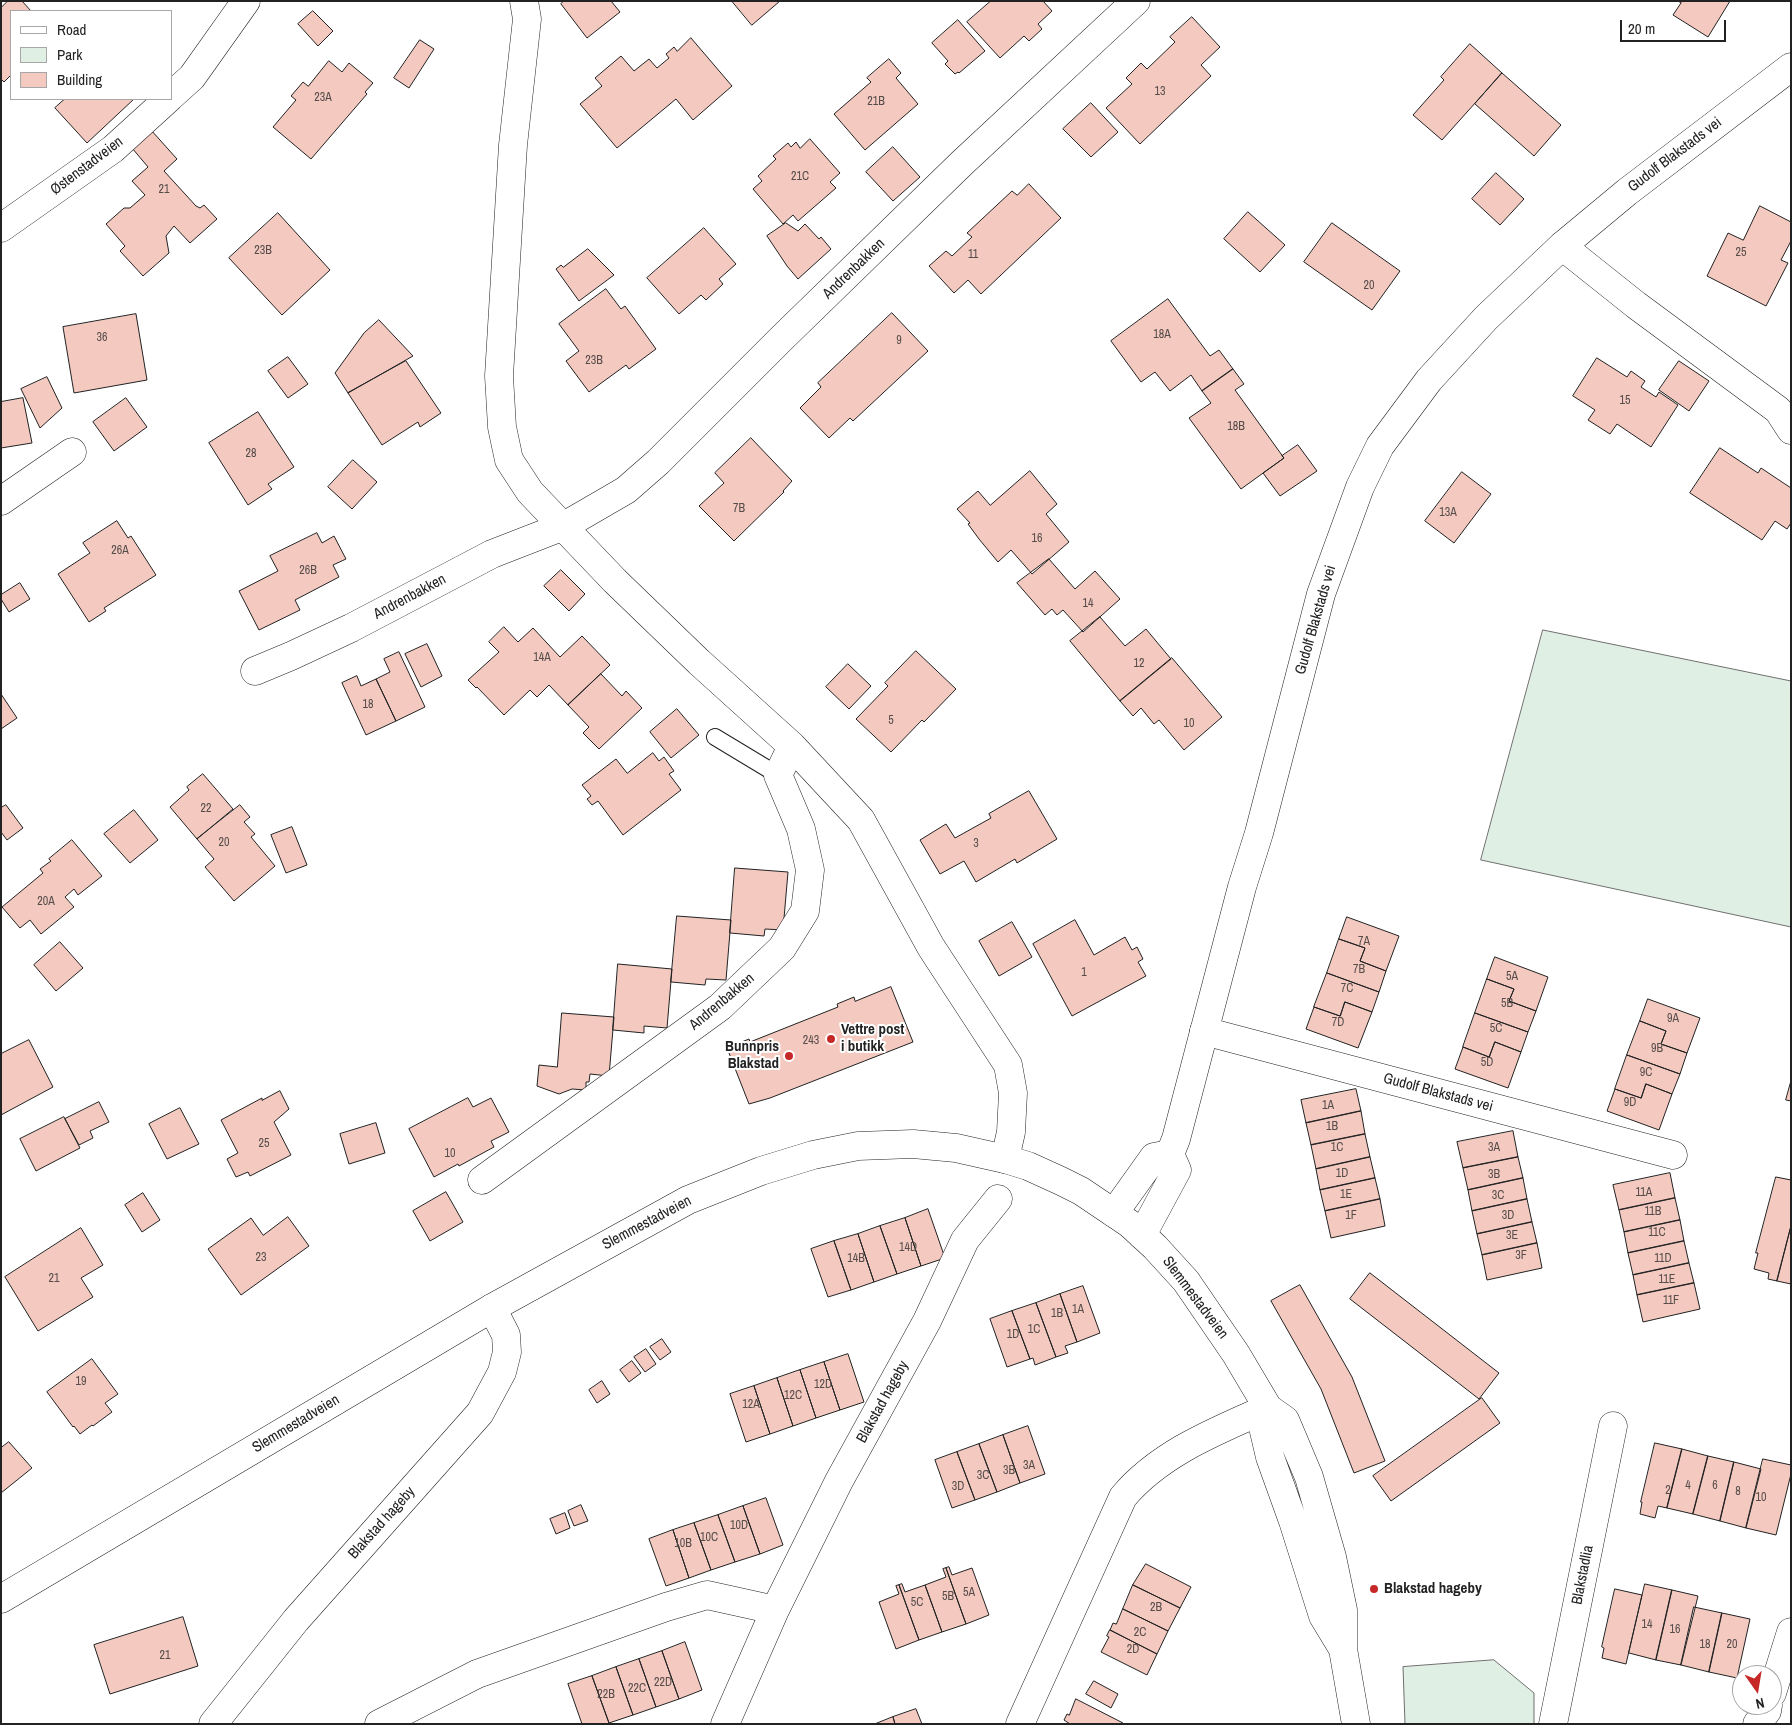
<!DOCTYPE html>
<html>
<head>
<meta charset="utf-8">
<style>
  body { margin:0 }
  #map { position:relative; width:1792px; height:1725px; overflow:hidden; background:#fff; font-family:"Archivo Narrow",sans-serif }
  canvas { display:block }
  .frame { position:absolute; inset:0; border:2px solid #222; pointer-events:none }
  .legend { position:absolute; left:10px; top:10px; width:162px; height:90px; box-sizing:border-box; background:#fff; border:1px solid #a7a7a7; margin:0; padding:6px 9px; list-style:none; font-size:15px; color:#222 }
  .legend li { display:flex; align-items:center; gap:10px; height:25px }
  .legend b { width:25px; border:1px solid #a7a7a7 }
  .north { position:absolute; left:1732px; top:1665px; width:50px; height:50px; box-sizing:border-box; background:#fff; border:1px solid #a7a7a7; border-radius:50%; rotate:167deg; font-size:14px; font-weight:700; line-height:20px; text-align:center; color:#222 }
  .north::after { content:''; display:block; margin:auto; width:18px; height:22px; background:#c62828; clip-path:polygon(50% 0,100% 100%,50% 72%,0 100%) }
  .scale { position:absolute; left:1620px; top:20px; width:106px; height:22px; box-sizing:border-box; border:2px solid #222; border-top:0; padding-left:6px; font-size:15px; line-height:18px; white-space:nowrap; color:#222; -webkit-text-stroke:4px #fff; paint-order:stroke }
</style>
</head>
<body>
<div id="map">
<canvas width="1792" height="1725"></canvas>
<div class="frame"></div>
<ul class="legend">
<li><b style="height:6px;background:#fff"></b>Road</li>
<li><b style="height:14px;background:#e0efe3"></b>Park</li>
<li><b style="height:14px;background:#f3c9c0"></b>Building</li>
</ul>
<div class="north">N</div>
<div class="scale">20 m</div>
</div>
<script>
const ctx = document.querySelector('canvas').getContext('2d');
ctx.lineJoin = 'round';
function fill(path, color) {
  ctx.fillStyle = color;
  ctx.fill(path, 'evenodd');
}
function stroke(path, color, width, dash) {
  ctx.strokeStyle = color;
  ctx.lineWidth = width;
  ctx.lineCap = dash ? 'butt' : 'round';
  ctx.setLineDash(dash || []);
  ctx.stroke(path);
}
function write(font, color, halo, rows, align = 'center') {
  ctx.font = font + ' "Archivo Narrow",sans-serif';
  ctx.lineWidth = 4;
  ctx.setLineDash([]);
  ctx.textBaseline = 'middle';
  ctx.strokeStyle = halo;
  ctx.fillStyle = color;
  for (const [text, x, y, turn = 0] of rows) {
    ctx.save();
    ctx.translate(x, y);
    ctx.rotate((+turn || 0) * Math.PI / 180);
    ctx.textAlign = isNaN(turn) ? turn : align;
    if (halo) ctx.strokeText(text, 0, 0);
    ctx.fillText(text, 0, 0);
    ctx.restore();
  }
}
const green = new Path2D(`
  M1543 630 1791 681V927L1481 860Z
  M1494 1660 1534 1693V1724H1405L1403 1667Z`);
fill(green, '#e0efe3');
stroke(green, '#6f6f6f', 1);
const building = new Path2D(`
  M8 1H22L31 11H11V75L4 82 1 79V8Z
  M564 1H611L620 12 587 38 561 4Z
  M732 1H780L752 25Z
  M991 1H1043L1052 11 1038 24 1042 29 1029 41 1024 36 1000 58 967 22Z
  M1678 1H1730L1708 37 1673 15 1681 3Z
  M313 11 333 31 318 46 298 24Z
  M1192 17 1220 47 1201 65 1211 76 1140 144 1106 108 1132 84 1126 78 1141 63 1147 69 1175 42 1170 37Z
  M958 20 985 51 959 73 958 72 955 74 945 64 948 61 932 43Z
  M691 38 732 86 693 120 676 99 617 148 580 104 602 86 595 78 621 56 634 71 649 59 657 68 669 58 666 54 674 47 677 51Z
  M420 40 434 49 409 88 394 78Z
  M1470 44 1502 73 1442 140 1413 115 1444 80 1441 77Z
  M889 59 901 73 896 78 918 104 865 150 834 114 871 82 867 78Z
  M329 61 342 72 349 63 373 83 365 92 367 94 311 159 273 127 296 100 291 96 303 82 308 86Z
  M1502 73 1561 125 1534 156 1475 104Z
  M65 99H134L87 143 55 108Z
  M1091 103 1118 132 1091 157 1063 129Z
  M151 130 177 159 164 171 196 206 200 208 204 205 217 219 190 243 174 226 166 236 169 253 143 276 120 251 125 246 106 224 124 208H130L145 195 132 181 148 167 132 148Z
  M810 139 840 173 830 182 836 188 798 221 793 215 783 224 753 189 762 181 758 176 776 159 773 156 788 143 791 147 796 142 800 148Z
  M893 147 920 177 893 201 866 172Z
  M1496 173 1524 199 1500 225 1472 199Z
  M1029 184 1061 218 981 294 968 280 954 293 929 266 946 251 952 256 972 237 967 233 1012 191 1017 195Z
  M1760 206 1791 222V241L1781 260 1788 263 1766 306 1707 276 1728 233 1743 240Z
  M1248 212 1285 245 1260 272 1224 239Z
  M278 213 330 270 282 315 229 258Z
  M786 223 798 231 805 224 819 239 821 237 831 249 798 279 787 266 767 236Z
  M1332 223 1400 271 1372 310 1304 262Z
  M704 228 736 264 719 279 723 284 706 300 701 295 679 314 647 278Z
  M588 249 614 275 579 301 556 269 561 265 563 267Z
  M606 289 621 309 625 306 656 349 629 369 626 365 589 392 566 361 579 351 559 324Z
  M1168 299 1210 356 1219 350 1233 369 1202 391 1191 375 1170 391 1155 372 1141 382 1111 341Z
  M892 313 928 351 853 421 850 418 829 438 800 408 821 387 818 383Z
  M136 314 147 380 74 393 63 327Z
  M379 320 413 356 348 393 335 373 364 333Z
  M288 357 308 384 288 398 268 371Z
  M1597 358 1627 377 1631 371 1645 381 1641 387 1656 397 1659 392 1678 405 1651 447 1617 424 1610 434 1588 420 1595 410 1573 396Z
  M406 361 441 413 420 427 418 422 382 445 348 393Z
  M1679 361 1709 381 1689 411 1659 390Z
  M1233 369 1244 384 1235 390 1284 458 1241 489 1189 418 1211 403 1202 391Z
  M47 377 62 408 40 428 21 389Z
  M23 398 32 443 1 448V402Z
  M126 398 147 427 114 451 93 422Z
  M258 412 294 467 268 484 272 489 248 505 209 443Z
  M751 438 792 481 783 491 784 492 734 541 699 506 724 483 715 473Z
  M1298 445 1317 471 1280 496 1263 473 1284 458 1282 456Z
  M1720 448 1758 473 1761 468 1791 488V523L1787 529 1775 521 1762 540 1690 493Z
  M353 460 377 482 352 509 328 487Z
  M1030 471 1057 504 1046 514 1069 542 1032 574 1011 550 998 562 979 539 968 524 970 523 957 509 978 491 990 505Z
  M1462 472 1491 494 1454 543 1425 521Z
  M117 521 128 538 131 536 156 575 104 608 106 611 89 622 58 574 90 553 83 543Z
  M317 533 322 543 334 536 346 559 333 565 339 577 295 600 300 610 259 630 239 591 278 571 270 556Z
  M1049 559 1075 589 1095 571 1120 599 1083 632 1063 610 1057 615 1052 609 1045 615 1017 583Z
  M561 570 585 594 569 611 544 586Z
  M20 583 30 599 9 612 1 599V595Z
  M1100 617 1125 646 1146 629 1171 659 1120 701 1070 641Z
  M504 627 518 642 533 628 560 657 582 636 610 665 568 705 549 685 537 697 530 690 504 715 477 687 476 688 468 680 499 652 489 642Z
  M427 644 442 676 421 687 405 654Z
  M916 651 956 689 924 722 922 720 891 752 856 719 888 686 885 683Z
  M399 652 425 707 396 721 376 679 390 672 384 659Z
  M1172 658 1222 717 1184 750 1159 720 1154 724 1141 708 1133 716 1120 701Z
  M848 664 871 686 849 709 826 687Z
  M601 674 622 696 626 691 642 708 599 749 583 733 589 727 568 705Z
  M357 676 361 686 376 679 396 721 366 735 342 683Z
  M1 694 17 718 1 729Z
  M677 709 699 735 671 758 650 732Z
  M653 753 659 761 664 757 674 771 669 774 681 790 623 835 598 801 592 805 587 799 591 796 582 785 616 759 627 773Z
  M203 774 233 809 197 839 170 807 189 790 187 787Z
  M1029 791 1057 839 1017 863 1015 859 976 882 964 861 940 874 920 840 946 824 955 838 991 818 989 814Z
  M6 805 23 828 7 840 1 832V808Z
  M240 805 250 817 244 822 255 834 251 837 275 866 234 901 205 867 214 859 197 839Z
  M134 810 158 840 130 863 104 834Z
  M292 827 307 865 286 873 271 835Z
  M72 840 102 876 78 895 74 889 65 897 74 907 41 934 30 920 20 928 2 907 43 873 40 869 51 861 49 859Z
  M735 868 788 872 783 930 765 929 764 936 730 933Z
  M677 916 731 920 726 980 706 979 705 985 671 982Z
  M1347 917 1399 936 1386 971 1360 961 1365 948 1339 939Z
  M1075 920 1094 955 1125 937 1132 950 1137 947 1143 959 1138 962 1146 976 1072 1016 1033 944Z
  M1012 922 1032 957 999 976 979 941Z
  M1339 939 1365 948 1360 961 1386 971 1379 992 1327 973Z
  M60 942 83 968 56 991 34 965Z
  M1495 957 1548 977 1536 1011 1509 1001 1514 989 1487 979Z
  M618 964 672 969 667 1028 644 1026V1033L613 1030Z
  M1327 973 1379 992 1372 1012 1345 1002 1340 1016 1314 1007Z
  M1487 979 1514 989 1509 1001 1536 1011 1528 1032 1475 1013Z
  M891 987 913 1042 770 1098 749 1104 727 1048 749 1039 750 1042 838 1007 837 1004 854 997 855 1001Z
  M1648 999 1700 1018 1687 1053 1661 1044 1666 1031 1640 1021Z
  M1345 1002 1372 1012 1358 1048 1306 1029 1314 1007 1340 1016Z
  M562 1013 614 1017 609 1076 590 1074 589 1082H586V1090L572 1089 559 1094 537 1086 539 1065 557 1067Z
  M1475 1013 1528 1032 1521 1052 1495 1042 1489 1057 1463 1047Z
  M1640 1021 1666 1031 1661 1044 1687 1053 1680 1074 1627 1055Z
  M29 1040 53 1087 1 1115V1054Z
  M1495 1042 1521 1052 1508 1088 1455 1069 1463 1047 1489 1057Z
  M1627 1055 1680 1074 1672 1094 1646 1084 1641 1098 1615 1089Z
  M1791 1081V1101L1786 1100Z
  M1646 1084 1672 1094 1659 1130 1607 1111 1615 1089 1641 1098Z
  M1356 1089 1361 1111 1306 1123 1301 1100Z
  M280 1091 289 1109 274 1122 291 1155 250 1176 248 1172 236 1177 227 1159 238 1153 221 1120 262 1098V1100Z
  M468 1098 473 1107 491 1098 509 1132 491 1141 494 1147 459 1166 458 1164 434 1177 409 1129Z
  M99 1102 109 1122 90 1131 93 1138 79 1145 65 1119Z
  M180 1108 199 1144 167 1159 149 1124Z
  M1361 1111 1365 1134 1311 1145 1306 1123Z
  M64 1117 80 1148 36 1171 20 1139Z
  M376 1123 385 1153 349 1164 340 1134Z
  M1513 1131 1518 1157 1463 1168 1457 1142Z
  M1365 1134 1370 1157 1316 1169 1311 1145Z
  M1370 1157 1375 1178 1320 1190 1316 1169Z
  M1518 1157 1523 1178 1468 1190 1463 1168Z
  M1670 1173 1675 1198 1619 1210 1613 1185Z
  M1776 1177 1791 1180V1226L1777 1281 1768 1279 1769 1273 1754 1269 1758 1253H1756Z
  M1375 1178 1380 1199 1325 1211 1320 1190Z
  M1523 1178 1527 1199 1472 1211 1468 1190Z
  M446 1192 463 1222 430 1241 413 1211Z
  M143 1193 160 1220 142 1232 125 1205Z
  M1675 1198 1680 1220 1624 1232 1619 1210Z
  M1380 1199 1385 1226 1331 1238 1325 1211Z
  M1527 1199 1532 1222 1477 1234 1472 1211Z
  M928 1209 945 1258 921 1266 905 1218Z
  M288 1217 309 1246 241 1295 208 1249 251 1218 263 1235Z
  M905 1218 921 1266 897 1274 880 1226Z
  M1680 1220 1684 1241 1628 1253 1624 1232Z
  M1532 1222 1537 1243 1482 1255 1477 1234Z
  M880 1226 897 1274 874 1282 858 1234Z
  M1791 1226V1284L1777 1281Z
  M81 1228 103 1265 81 1278 93 1297 38 1331 5 1277Z
  M858 1234 874 1282 851 1290 834 1241Z
  M834 1241 851 1290 828 1297 811 1249Z
  M1684 1241 1689 1263 1633 1275 1628 1253Z
  M1537 1243 1542 1268 1487 1280 1482 1255Z
  M1689 1263 1694 1283 1637 1295 1633 1275Z
  M1370 1273 1499 1373 1479 1399 1350 1299Z
  M1694 1283 1700 1309 1643 1322 1637 1295Z
  M1300 1285 1352 1377 1385 1461 1354 1473 1321 1389 1271 1301Z
  M1083 1286 1100 1333 1077 1342 1060 1294Z
  M1060 1294 1077 1342 1065 1346 1068 1353 1056 1357 1036 1303Z
  M1036 1303 1056 1357 1035 1365 1033 1358 1030 1359 1012 1311Z
  M1012 1311 1030 1359 1007 1367 990 1319Z
  M662 1339 671 1352 660 1360 650 1347Z
  M646 1349 656 1364 645 1372 634 1357Z
  M848 1354 864 1402 840 1410 824 1362Z
  M92 1359 118 1394 105 1403 112 1412 93 1426 92 1425 80 1434 74 1426 73 1427 47 1392Z
  M632 1361 641 1373 629 1382 620 1370Z
  M824 1362 840 1410 816 1418 800 1370Z
  M800 1370 816 1418 793 1426 777 1378Z
  M777 1378 793 1426 770 1434 754 1386Z
  M602 1381 610 1394 597 1403 589 1390Z
  M754 1386 770 1434 746 1442 730 1394Z
  M1482 1398 1500 1423 1391 1501 1373 1476Z
  M1028 1426 1045 1474 1020 1483 1003 1435Z
  M1003 1435 1020 1483 997 1492 979 1444Z
  M9 1442 32 1468 1 1493V1448Z
  M1655 1443 1682 1449 1667 1508 1658 1506 1655 1518 1640 1514 1642 1502H1641Z
  M979 1444 997 1492 975 1500 957 1452Z
  M1682 1449 1708 1456 1693 1514 1667 1508Z
  M957 1452 975 1500 952 1508 935 1460Z
  M1708 1456 1734 1462 1720 1521 1693 1514Z
  M1763 1459 1791 1465V1474L1776 1535 1746 1528Z
  M1734 1462 1761 1469 1746 1528 1720 1521Z
  M766 1498 783 1545 760 1554 743 1506Z
  M581 1505 588 1521 574 1526 568 1511Z
  M743 1506 760 1554 735 1562 718 1515Z
  M565 1513 570 1528 556 1534 550 1519Z
  M718 1515 735 1562 711 1570 694 1523Z
  M694 1523 711 1570 689 1578 673 1530Z
  M673 1530 689 1578 666 1586 649 1539Z
  M1146 1564 1191 1587 1180 1608 1133 1585Z
  M949 1567 952 1575 972 1568 989 1615 966 1624 946 1568Z
  M946 1568 966 1624 942 1632 925 1585 946 1577 943 1569Z
  M902 1584 905 1592 925 1585 942 1632 919 1640 899 1585Z
  M1645 1584 1672 1590 1656 1660 1629 1653Z
  M899 1585 919 1640 896 1649 879 1602 899 1594 896 1586Z
  M1133 1585 1180 1608 1168 1631 1123 1609Z
  M1615 1589 1642 1595 1626 1664 1602 1658 1604 1648 1602 1647Z
  M1672 1590 1698 1596 1681 1665 1656 1660Z
  M1694 1607 1722 1613 1709 1672 1681 1665Z
  M1123 1609 1168 1631 1157 1654 1110 1630 1113 1623 1116 1624Z
  M1722 1613 1750 1619 1737 1678 1709 1672Z
  M183 1617 198 1666 110 1694 94 1645Z
  M1110 1630 1157 1654 1147 1675 1101 1652 1109 1637 1107 1636Z
  M685 1642 702 1690 679 1699 662 1651Z
  M662 1651 679 1699 656 1707 639 1659Z
  M639 1659 656 1707 633 1715 616 1667Z
  M616 1667 633 1715 609 1723 592 1676Z
  M592 1676 609 1723 608 1724H582L568 1684Z
  M1094 1681 1118 1694 1111 1708 1086 1694Z
  M1076 1699 1123 1723V1724H1070L1064 1720 1067 1714 1069 1715Z
  M916 1709 922 1724H895L893 1717Z
  M893 1717 895 1724H875Z`);
fill(building, '#f3c9c0');
stroke(building, '#222', 1);
const service = new Path2D(`
  M715 737 778 775`);
const minor = new Path2D(`
  M524 1 527 19 513 145 499 376 502 427 509 460 530 492 615 581 699 662 792 746 861 820 931 947 1008 1065 1013 1093 1011 1132 1005 1159
  M171 96 192 77 246 1
  M1 228 113 149 168 99
  M1562 246 1636 305 1778 410 1791 430
  M1 501 72 452
  M255 671 291 656 351 628 492 554 564 526 626 490 658 462 782 338 962 163 1136 1
  M1204 1031 1673 1155
  M482 1180 720 1007 782 948 805 911 810 870 801 829 778 775 792 746
  M1772 1693 1791 1632
  M213 1724 296 1620 480 1413 502 1372 507 1352 506 1335 492 1308
  M379 1724 477 1674 666 1607 707 1595 775 1610
  M725 1724 775 1610 839 1481 927 1321 965 1240 998 1199
  M1020 1724 1123 1497C1160 1453 1216 1431 1268 1408
  M1553 1724 1613 1426
  M1757 1724 1767 1711 1768 1705`);
const tertiary = new Path2D(`
  M1114 1213 1154 1157 1170 1154
  M1142 1235 1177 1170 1170 1154 1176 1139 1242 887 1259 833 1321 594 1360 487 1380 446 1429 380 1486 318 1562 246 1627 192 1791 67`);
const primary = new Path2D(`
  M1268 1408 1263 1427 1270 1457 1293 1521 1323 1616 1343 1649
  M1 1599 492 1308 688 1200 761 1171 813 1155 858 1146 913 1144 956 1148 1005 1159 1028 1166 1061 1181 1081 1191 1130 1224 1155 1247 1186 1281 1236 1354 1268 1408 1285 1420 1309 1477 1332 1557 1343 1610V1649L1356 1724`);
stroke(service, '#222', 18);
stroke(minor, '#222', 29);
stroke(tertiary, '#222', 29);
stroke(primary, '#222', 29);
stroke(service, '#fff', 16);
stroke(minor, '#fff', 28);
stroke(tertiary, '#fff', 28);
stroke(primary, '#fff', 28);
for (const [x, y, r, color] of [
  [831,1039,5,"#c62828"],
  [789,1056,5,"#c62828"],
  [1374,1589,5,"#c62828"]
]) {
  const dot = new Path2D();
  dot.arc(x, y, r, 0, 2 * Math.PI);
  ctx.fillStyle = color;
  ctx.fill(dot);
  stroke(dot, '#fff', 2);
}
write('12px', '#564c4a', null, [
  ["13",1160,92],
  ["23A",323,98],
  ["21B",876,102],
  ["21C",800,177],
  ["21",164,190],
  ["23B",263,251],
  ["25",1741,253],
  ["11",973,255],
  ["20",1369,286],
  ["18A",1162,335],
  ["36",102,338],
  ["9",899,341],
  ["23B",594,361],
  ["15",1625,401],
  ["18B",1236,427],
  ["28",251,454],
  ["7B",739,509],
  ["13A",1448,513],
  ["16",1037,539],
  ["26A",120,551],
  ["26B",308,571],
  ["14",1088,604],
  ["14A",542,658],
  ["12",1139,664],
  ["18",368,705],
  ["5",891,721],
  ["10",1189,724],
  ["22",206,809],
  ["20",224,843],
  ["3",976,844],
  ["20A",46,902],
  ["7A",1364,942],
  ["7B",1359,970],
  ["1",1084,973],
  ["5A",1512,977],
  ["7C",1347,989],
  ["5B",1507,1004],
  ["9A",1673,1019],
  ["7D",1338,1023],
  ["5C",1496,1029],
  ["243",811,1041],
  ["9B",1657,1049],
  ["5D",1487,1063],
  ["9C",1646,1073],
  ["9D",1630,1103],
  ["1A",1328,1106],
  ["1B",1332,1127],
  ["25",264,1144],
  ["1C",1337,1148],
  ["3A",1494,1148],
  ["10",450,1154],
  ["1D",1342,1174],
  ["3B",1494,1175],
  ["11A",1644,1193],
  ["1E",1346,1195],
  ["3C",1498,1196],
  ["11B",1653,1212],
  ["1F",1351,1216],
  ["3D",1508,1216],
  ["11C",1657,1233],
  ["3E",1512,1236],
  ["14D",908,1248],
  ["3F",1521,1256],
  ["23",261,1258],
  ["14B",856,1259],
  ["11D",1663,1259],
  ["21",54,1279],
  ["11E",1667,1280],
  ["11F",1671,1301],
  ["1A",1078,1310],
  ["1B",1057,1314],
  ["1C",1034,1330],
  ["1D",1013,1335],
  ["19",81,1382],
  ["12D",823,1385],
  ["12C",793,1396],
  ["12A",751,1405],
  ["3A",1029,1466],
  ["3B",1009,1471],
  ["3C",983,1476],
  ["4",1688,1486],
  ["6",1715,1486],
  ["3D",958,1487],
  ["2",1668,1491],
  ["8",1738,1492],
  ["10",1761,1498],
  ["10D",739,1526],
  ["10C",709,1538],
  ["10B",683,1544],
  ["5A",969,1593],
  ["5B",948,1597],
  ["5C",917,1603],
  ["2B",1156,1608],
  ["14",1647,1625],
  ["16",1675,1630],
  ["2C",1140,1633],
  ["18",1705,1645],
  ["20",1732,1645],
  ["2D",1133,1650],
  ["21",165,1656],
  ["22D",663,1683],
  ["22C",637,1689],
  ["22B",606,1695]
]);
write('15px', '#222', '#fff', [
  ["Gudolf Blakstads vei",1675,155,-37],
  ["Østenstadveien",87,166,-37],
  ["Andrenbakken",854,269,-44],
  ["Andrenbakken",410,597,-28],
  ["Gudolf Blakstads vei",1316,620,-74],
  ["Andrenbakken",722,1002,-40],
  ["Gudolf Blakstads vei",1438,1093,15],
  ["Slemmestadveien",647,1223,-28],
  ["Slemmestadveien",1195,1298,53],
  ["Blakstad hageby",883,1402,-61],
  ["Slemmestadveien",296,1424,-31],
  ["Blakstad hageby",382,1523,-48],
  ["Blakstadlia",1583,1575,-79]
]);
write('bold 15px', '#222', '#fff', [
  ["Vettre post",841,1030],
  ["i butikk",841,1047],
  ["Bunnpris",779,1047,"right"],
  ["Blakstad",779,1064,"right"],
  ["Blakstad hageby",1384,1589]
], 'left');
</script>
</body>
</html>
